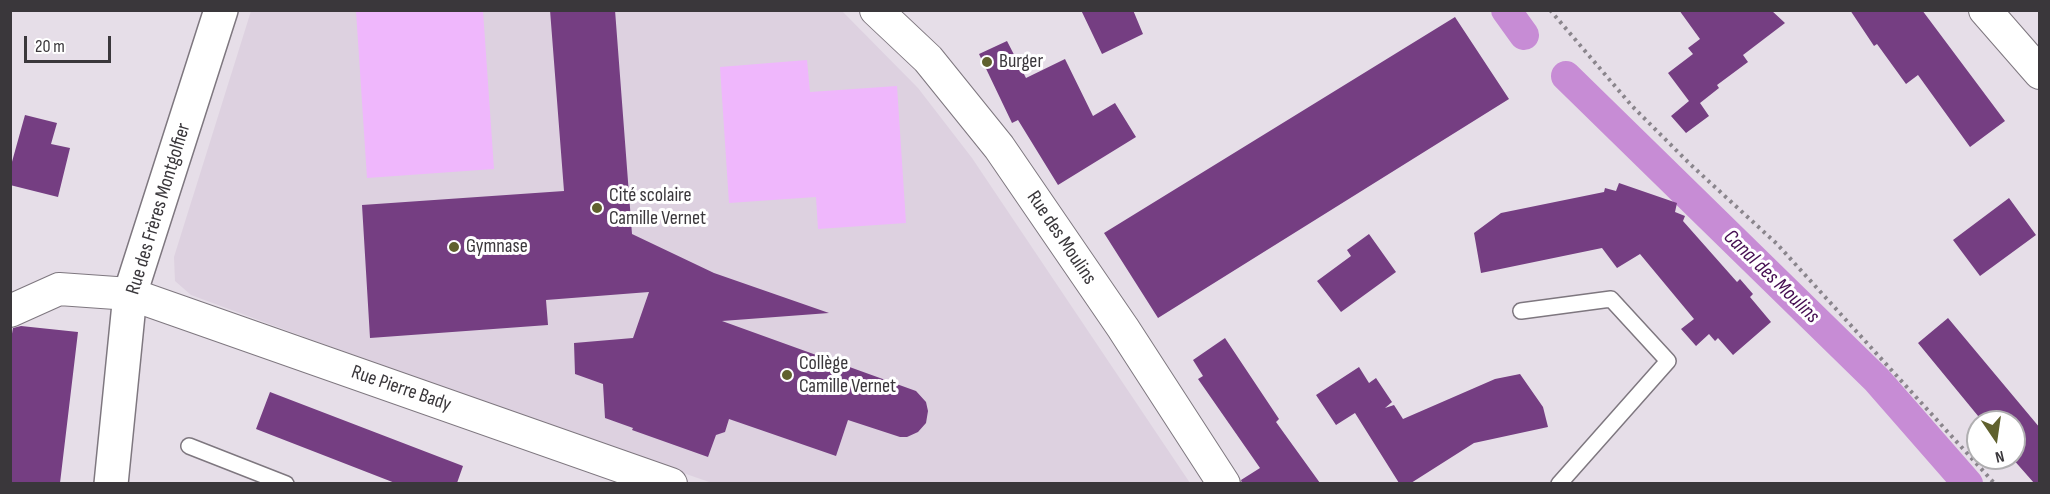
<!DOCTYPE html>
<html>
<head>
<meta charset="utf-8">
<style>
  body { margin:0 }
  #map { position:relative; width:2050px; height:494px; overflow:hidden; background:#e6dee8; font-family:"Sofia Sans Condensed",sans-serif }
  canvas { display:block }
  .frame { position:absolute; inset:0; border:12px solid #3a373b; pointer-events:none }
  .north { position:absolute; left:1966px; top:410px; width:60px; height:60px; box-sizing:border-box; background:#fff; border:2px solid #b0afb1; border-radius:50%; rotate:167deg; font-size:16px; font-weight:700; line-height:24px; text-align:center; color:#3a373b }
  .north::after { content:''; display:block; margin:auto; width:21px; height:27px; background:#60612e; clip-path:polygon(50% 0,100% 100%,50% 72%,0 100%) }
  .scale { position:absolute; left:24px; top:36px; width:87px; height:27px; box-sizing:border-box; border:3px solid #3a373b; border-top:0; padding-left:8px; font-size:18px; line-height:21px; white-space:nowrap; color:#3a373b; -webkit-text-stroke:4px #fff; paint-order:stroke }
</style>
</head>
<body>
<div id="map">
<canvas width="2050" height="494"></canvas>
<div class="frame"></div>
<div class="north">N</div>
<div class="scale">20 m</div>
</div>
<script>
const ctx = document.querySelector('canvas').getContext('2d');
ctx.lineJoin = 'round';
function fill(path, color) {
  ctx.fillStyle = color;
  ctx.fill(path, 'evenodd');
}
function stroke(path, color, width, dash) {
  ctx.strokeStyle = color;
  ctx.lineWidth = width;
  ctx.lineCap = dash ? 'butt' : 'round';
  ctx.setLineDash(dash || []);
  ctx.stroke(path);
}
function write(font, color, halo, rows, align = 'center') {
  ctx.font = font + ' "Sofia Sans Condensed",sans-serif';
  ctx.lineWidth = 6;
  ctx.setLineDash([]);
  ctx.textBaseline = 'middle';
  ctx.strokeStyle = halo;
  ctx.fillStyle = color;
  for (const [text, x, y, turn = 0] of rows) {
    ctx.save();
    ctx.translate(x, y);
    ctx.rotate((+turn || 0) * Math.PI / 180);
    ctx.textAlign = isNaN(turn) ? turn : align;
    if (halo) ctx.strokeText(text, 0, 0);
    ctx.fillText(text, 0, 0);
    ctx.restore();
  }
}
fill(new Path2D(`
  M251 11H842L918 88 972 158 1190 483H712L491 406 191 295 175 281 174 257Z`), '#ddd1e0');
fill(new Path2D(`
  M356 11H483L494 169 367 178Z
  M807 60 810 92 897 86 906 223 818 229 816 197 729 203 720 67Z`), '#efb7fc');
stroke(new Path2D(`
  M1506 10 1524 35
  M1566 76 1877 380 1968 484`), '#c78cd5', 30);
fill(new Path2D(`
  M550 10H615L632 234 714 273 829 313 722 321 916 391 926 402 928 411 926 423 918 432 907 437H900L848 420 836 456 729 419 725 432 716 435 708 457 632 430 633 428 605 418 603 384 575 374 574 343 633 338 649 292 546 300 548 325 370 338 362 205 564 191Z
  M1081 10H1133L1143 34 1102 54Z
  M1679 10H1771L1785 23 1743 55 1748 62 1717 85 1719 88 1700 103 1709 116 1686 133 1671 116 1689 101 1668 73 1693 54 1688 48 1700 39Z
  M1850 10H1922L2005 121 1970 147 1918 75 1906 84 1877 44 1874 46Z
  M1455 17 1509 99 1158 318 1104 233Z
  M1007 41 1026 78 1065 59 1093 116 1115 103 1136 137 1058 185 1018 120 1012 123 979 54Z
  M25 115 57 123 51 144 70 148 58 197 10 185V169Z
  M1619 183 1677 203 1675 212 1685 216 1683 221 1737 282 1740 279 1753 294 1750 297 1771 322 1733 355 1718 338 1715 341 1709 334 1696 346 1681 329 1694 319 1640 254 1617 268 1602 248 1481 273 1474 233 1501 213 1604 192 1605 188 1616 191Z
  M2009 198 2036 235 1980 276 1953 240Z
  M1369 234 1396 272 1341 312 1317 281 1351 256 1347 250Z
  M1948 318 2040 428V483H2034L2012 458H2014V422H1983L1918 343Z
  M21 326 78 332 60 483H10V345L13 328Z
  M1225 338 1279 419 1276 422 1320 483H1242L1241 480 1260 468 1198 379 1203 376 1193 360Z
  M1359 367 1369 383 1376 378 1392 402 1385 408 1394 405 1403 419 1495 379 1520 374 1543 407 1548 427 1474 443 1411 483H1399L1355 413 1336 425 1316 395Z
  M270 392 463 466 457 483H395L256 429Z`), '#753e82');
const service = new Path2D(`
  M1521 311 1611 299 1668 361 1559 484
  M189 446 286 484`);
const minor = new Path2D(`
  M876 10 928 59 999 147 1123 328 1224 484
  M1985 10 2040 73
  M10 311 59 289 130 294 671 484`);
const tertiary = new Path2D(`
  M111 484 130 294 221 10`);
stroke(service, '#7e777f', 18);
stroke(minor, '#7e777f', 34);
stroke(tertiary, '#7e777f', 36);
stroke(new Path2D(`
  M1550 10 1632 106 1691 165 1777 244 1995 484`), '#8a858c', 4, [3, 4.5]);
stroke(service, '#fff', 15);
stroke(minor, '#fff', 32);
stroke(tertiary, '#fff', 33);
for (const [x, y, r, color] of [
  [987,62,6,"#60612e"],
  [597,208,6,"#60612e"],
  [454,247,6,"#60612e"],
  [787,375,6,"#60612e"]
]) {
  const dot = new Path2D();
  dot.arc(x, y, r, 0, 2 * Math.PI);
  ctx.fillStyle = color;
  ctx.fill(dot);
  stroke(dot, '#fff', 2);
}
write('20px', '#3a373b', '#fff', [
  ["Burger",999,62],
  ["Cité scolaire",609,196],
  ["Camille Vernet",609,219],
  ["Gymnase",466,247],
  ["Collège",799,364],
  ["Camille Vernet",799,387]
], 'left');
write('20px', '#3a373b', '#fff', [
  ["Rue des Frères Montgolfier",159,209,-73],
  ["Rue des Moulins",1061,238,56],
  ["Rue Pierre Bady",401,389,19]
]);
write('italic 21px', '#450d51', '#fff', [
  ["Canal des Moulins",1771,277,44]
]);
</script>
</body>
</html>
